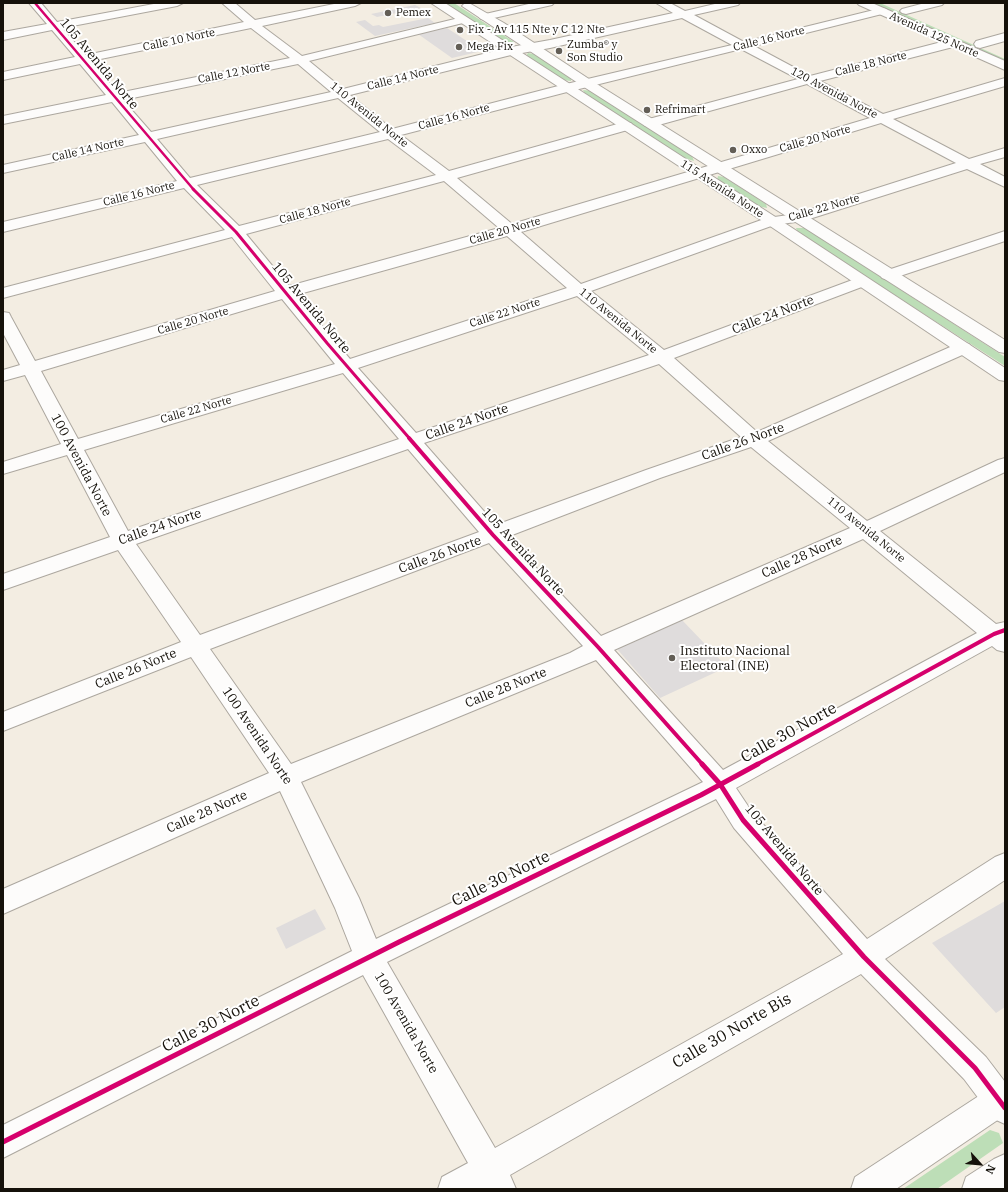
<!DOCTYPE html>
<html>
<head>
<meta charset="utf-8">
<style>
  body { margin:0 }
  #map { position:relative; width:1008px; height:1192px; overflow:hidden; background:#f3ede2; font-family:"IBM Plex Serif",serif }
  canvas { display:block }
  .frame { position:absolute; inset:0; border:4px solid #15110a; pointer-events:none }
  .north { position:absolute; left:960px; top:1144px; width:40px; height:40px; -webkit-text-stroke:3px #fff; paint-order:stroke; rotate:117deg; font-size:11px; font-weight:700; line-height:16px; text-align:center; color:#15110a }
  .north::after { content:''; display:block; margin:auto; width:14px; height:18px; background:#15110a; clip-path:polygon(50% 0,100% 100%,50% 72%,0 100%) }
</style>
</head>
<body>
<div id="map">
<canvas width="1008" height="1192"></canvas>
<div class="frame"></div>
<div class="north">N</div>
</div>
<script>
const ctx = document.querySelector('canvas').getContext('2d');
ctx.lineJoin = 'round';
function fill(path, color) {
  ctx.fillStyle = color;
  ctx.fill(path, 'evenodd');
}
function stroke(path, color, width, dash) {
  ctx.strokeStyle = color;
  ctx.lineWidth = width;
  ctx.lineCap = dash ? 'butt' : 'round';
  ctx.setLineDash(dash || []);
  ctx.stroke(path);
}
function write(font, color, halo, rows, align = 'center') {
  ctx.font = font + ' "IBM Plex Serif",serif';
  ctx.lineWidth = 4;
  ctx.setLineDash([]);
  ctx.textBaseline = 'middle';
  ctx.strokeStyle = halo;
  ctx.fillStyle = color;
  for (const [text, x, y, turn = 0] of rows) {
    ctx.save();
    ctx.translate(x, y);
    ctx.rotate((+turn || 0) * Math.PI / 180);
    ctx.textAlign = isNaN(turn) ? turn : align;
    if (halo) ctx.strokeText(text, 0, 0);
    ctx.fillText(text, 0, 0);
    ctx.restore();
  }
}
fill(new Path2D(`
  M444 3H454L514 42V45L506 43Z
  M871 3H880L1005 59V62Z
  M528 53 534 54 571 78V81L563 80 526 56Z
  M583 90 592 91 692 156 694 161 684 158 585 94Z
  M718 176 724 177 766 204 767 208 757 206 717 180Z
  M796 228H805L1005 357V366L798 233Z
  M990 1130 999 1133 1003 1143 937 1189H903Z`), '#bddeb7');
fill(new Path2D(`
  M415 5 421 8 377 17 371 14Z
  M428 18 435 23 375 36 356 22 365 20 373 26 379 25 383 27Z
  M447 28 482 51 452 58 418 34Z
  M682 620 727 667 660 698 617 649Z
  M1005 901V1007L996 1013 932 943Z
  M315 909 326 929 286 949 276 928Z`), '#dfdcdc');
const minor = new Path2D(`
  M29 3H41L57 22 159 3H183L177 6 62 28 86 55 244 22 222 3H235L255 20 339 3H361L355 6 262 26 302 56 463 17 467 18 469 20 467 22 309 61 343 89 511 47 550 40 673 13 656 3H670L685 11 719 3H740L738 5 694 15 744 42 882 8 886 9 888 11 886 13 754 46 810 76 953 39 957 40 959 43 957 46 820 81 883 114 1005 78V86L893 119 969 159 1005 148V157L980 164 1005 177V187L967 169 803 221 774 225 591 291 664 350 855 279 861 277 867 279 869 282 867 285 674 358 757 432 957 344 963 343 969 344 972 348 969 352 768 441 867 521 998 460 1005 458V472L880 531 996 624 1005 622V652L997 650 992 646 736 788 752 812 867 939 995 857 1005 853V880L885 959 986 1057 1005 1082V1124L994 1119 964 1079 861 974 510 1175 516 1189H438L442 1177 468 1163 363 975 3 1158V1125L352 951 335 908 280 791 3 914V889L269 773 191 657 3 731V712L181 642 118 550 3 590V574L110 537 67 455 3 474V462L61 444 25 375 3 381V370L20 365 3 333V312L9 313 11 317 35 361 275 291 232 237 3 298V288L225 230 184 188 3 232V222L177 181 145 142 3 173V165L139 135 112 102 3 124V116L106 95 80 64 3 80V72L75 57 52 30 3 40V32L47 24ZM682 18 732 45 562 85 392 129 350 95 511 55 550 48ZM251 28 290 58 118 93 91 61ZM741 49 798 79 645 120 643 123 645 126H655L807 84 870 118 512 224 457 178 631 129 633 126 631 123H621L449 171 401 135 567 92ZM298 64 331 92 151 132 123 100ZM338 98 380 132 190 178 157 139ZM881 123 956 163 796 214 767 218 581 284 521 232ZM388 139 436 175 239 226 197 185ZM444 181 499 228 289 286 246 234ZM507 236 567 288 350 359 296 295ZM577 296 649 355 416 433 358 368ZM282 299 335 364 78 439 41 371ZM659 364 741 437 646 470 496 525 424 443ZM343 373 399 439 128 531 84 450ZM751 447 850 528 601 636 507 537 660 478ZM408 449 479 532 200 635 136 544ZM863 539 977 633 723 770 614 650ZM489 543 583 646 570 653 291 764 210 649ZM596 660 703 782 376 939 359 898 301 782ZM716 799 734 828 843 954 495 1148 387 962Z
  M533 3H554L552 5 485 20 481 19 479 17 481 15Z
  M925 3H944L942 5 906 14 902 13 900 11 902 9Z
  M1005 33V41L980 48 976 47 974 44 976 41Z
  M1005 231V241L888 280 882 278 880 275 882 272Z`);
const major = new Path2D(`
  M431 3H445L777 218 1005 368V381L999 380 767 224Z
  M469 3 504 23 592 81 1005 340V353L999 352 584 87 462 6 464 4Z
  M857 3H872L1005 61V70L859 5Z
  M1005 1081V1115L896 1189H851L855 1177 994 1086Z
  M1005 1154V1189H962L966 1177 994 1159Z`);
stroke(minor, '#aca79f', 2);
stroke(major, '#aca79f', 2);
fill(minor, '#fdfcfb');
fill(major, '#fdfcfb');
stroke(new Path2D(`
  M35 3 194 190`), '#d6006c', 2.5);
stroke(new Path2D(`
  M193 189 236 232 327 343 410 439`), '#d6006c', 3);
stroke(new Path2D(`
  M409 438 493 535 598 647 703 765
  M756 765 994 634 1005 630`), '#d6006c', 4);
stroke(new Path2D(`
  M702 764 720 784 743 820 864 957 975 1068 1005 1108
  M3 1142 399 942 701 795 758 764`), '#d6006c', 5);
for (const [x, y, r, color] of [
  [388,13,4,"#635e56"],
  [460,30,4,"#635e56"],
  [459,47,4,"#635e56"],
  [559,51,4,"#635e56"],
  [647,110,4,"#635e56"],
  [733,150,4,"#635e56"],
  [672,658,4,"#635e56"]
]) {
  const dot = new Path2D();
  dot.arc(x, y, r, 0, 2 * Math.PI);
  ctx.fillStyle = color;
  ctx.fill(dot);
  stroke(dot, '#fff', 1.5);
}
write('11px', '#15110a', '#fff', [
  ["Pemex",396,13],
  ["Fix - Av 115 Nte y C 12 Nte",468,30],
  ["Zumba® y",567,45],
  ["Son Studio",567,58],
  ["Mega Fix",467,47],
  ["Refrimart",655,110],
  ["Oxxo",741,150]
], 'left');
write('11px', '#15110a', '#fff', [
  ["Avenida 125 Norte",934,35,24],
  ["Calle 16 Norte",769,39,-14],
  ["Calle 10 Norte",179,40,-12],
  ["Calle 18 Norte",871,64,-14],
  ["Calle 12 Norte",234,73,-11],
  ["Calle 14 Norte",403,78,-14],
  ["120 Avenida Norte",834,93,28],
  ["110 Avenida Norte",369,115,39],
  ["Calle 16 Norte",454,117,-15],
  ["Calle 20 Norte",815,139,-16],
  ["Calle 14 Norte",88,150,-13],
  ["115 Avenida Norte",722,189,33],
  ["Calle 16 Norte",139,194,-14],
  ["Calle 22 Norte",824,208,-16],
  ["Calle 18 Norte",315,211,-15],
  ["Calle 20 Norte",505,231,-16],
  ["Calle 22 Norte",505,313,-18],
  ["Calle 20 Norte",193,321,-16],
  ["110 Avenida Norte",618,321,39],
  ["Calle 22 Norte",196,410,-16],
  ["110 Avenida Norte",866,530,39]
]);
write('13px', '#15110a', '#fff', [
  ["105 Avenida Norte",99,64,50],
  ["105 Avenida Norte",311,308,50],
  ["Calle 24 Norte",773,315,-21],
  ["Calle 24 Norte",467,422,-19],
  ["Calle 26 Norte",743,442,-20],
  ["100 Avenida Norte",81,465,62],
  ["Calle 24 Norte",160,527,-19],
  ["105 Avenida Norte",523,552,47],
  ["Calle 26 Norte",440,555,-20],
  ["Calle 28 Norte",802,557,-24],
  ["Calle 26 Norte",136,669,-22],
  ["Calle 28 Norte",506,688,-22],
  ["100 Avenida Norte",257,736,56],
  ["Calle 28 Norte",207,812,-24],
  ["105 Avenida Norte",784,850,50],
  ["100 Avenida Norte",406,1023,60]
]);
write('13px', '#15110a', '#fff', [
  ["Instituto Nacional",680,651],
  ["Electoral (INE)",680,666]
], 'left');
write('16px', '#15110a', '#fff', [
  ["Calle 30 Norte",789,733,-29],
  ["Calle 30 Norte",501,879,-26],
  ["Calle 30 Norte",211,1024,-27],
  ["Calle 30 Norte Bis",732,1031,-30]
]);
</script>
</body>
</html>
